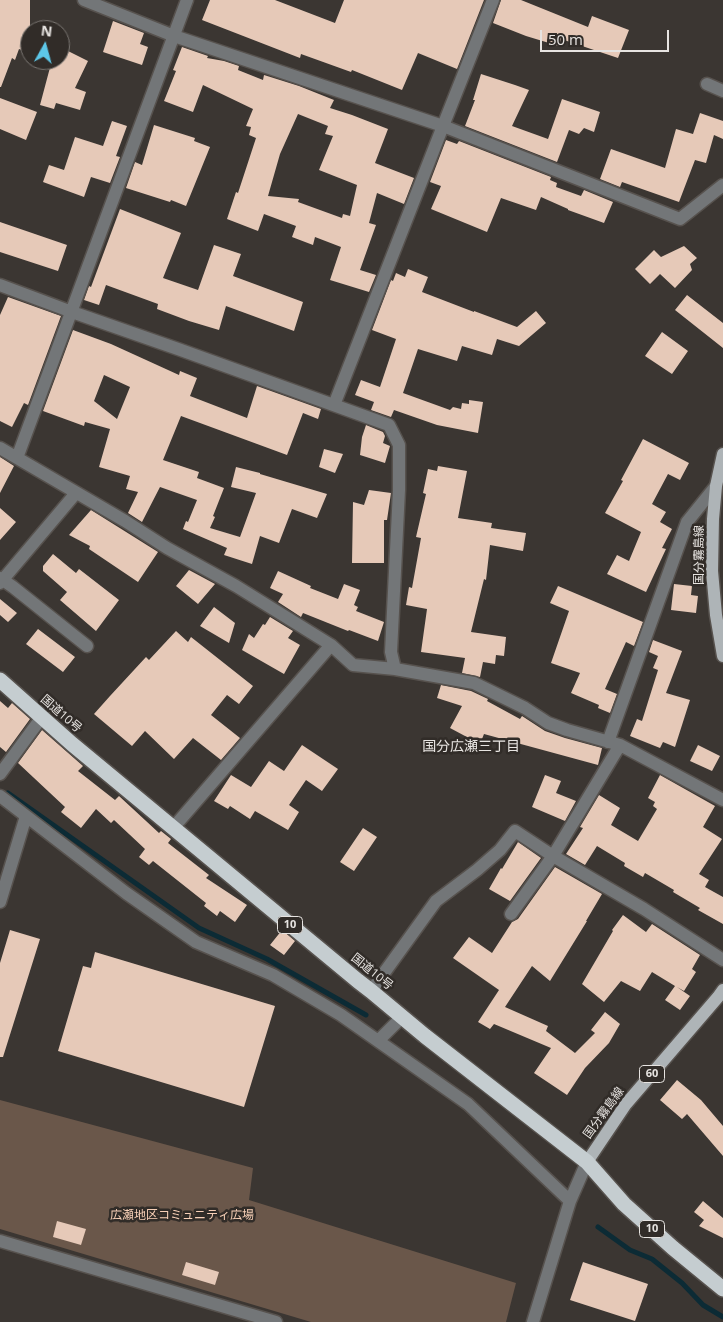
<!DOCTYPE html>
<html>
<head>
<meta charset="utf-8">
<style>
  body { margin:0 }
  #map { position:relative; width:723px; height:1322px; overflow:hidden; background:#3b3632; font-family:"Open Sans",sans-serif }
  canvas { display:block }
  .north { position:absolute; left:20px; top:20px; width:50px; height:50px; box-sizing:border-box; background:#312c28; border:1px solid #7a7672; border-radius:50%; rotate:7deg; font-size:14px; font-weight:700; line-height:20px; text-align:center; color:#e7e4e1 }
  .north::after { content:''; display:block; margin:auto; width:18px; height:22px; background:#5dc7e8; clip-path:polygon(50% 0,100% 100%,50% 72%,0 100%) }
  .scale { position:absolute; left:540px; top:30px; width:129px; height:22px; box-sizing:border-box; border:2px solid #e7e4e1; border-top:0; padding-left:6px; font-size:15px; line-height:18px; white-space:nowrap; color:#e7e4e1; -webkit-text-stroke:4px #312c28; paint-order:stroke }
</style>
</head>
<body>
<div id="map">
<canvas width="723" height="1322"></canvas>
<div class="north">N</div>
<div class="scale">50 m</div>
</div>
<script>
const ctx = document.querySelector('canvas').getContext('2d');
ctx.lineJoin = 'round';
function fill(path, color) {
  ctx.fillStyle = color;
  ctx.fill(path, 'evenodd');
}
function stroke(path, color, width, dash) {
  ctx.strokeStyle = color;
  ctx.lineWidth = width;
  ctx.lineCap = dash ? 'butt' : 'round';
  ctx.setLineDash(dash || []);
  ctx.stroke(path);
}
function write(font, color, halo, rows, align = 'center') {
  ctx.font = font + ' "Open Sans","Noto Sans JP",sans-serif';
  ctx.lineWidth = 5;
  ctx.setLineDash([]);
  ctx.textBaseline = 'middle';
  ctx.strokeStyle = halo;
  ctx.fillStyle = color;
  for (const [text, x, y, turn = 0] of rows) {
    ctx.save();
    ctx.translate(x, y);
    ctx.rotate((+turn || 0) * Math.PI / 180);
    ctx.textAlign = isNaN(turn) ? turn : align;
    if (halo) ctx.strokeText(text, 0, 0);
    ctx.fillText(text, 0, 0);
    ctx.restore();
  }
}
fill(new Path2D(`
  M0 1100 253 1168 249 1200 516 1283 506 1322H311L0 1229Z`), '#6a574a');
stroke(new Path2D(`
  M8 793 199 928 267 959 366 1015
  M598 1227 630 1250 652 1259 682 1283 703 1305 723 1317`), '#0c2b35', 5);
fill(new Path2D(`
  M0 0H30V53L19 49 15 60 12 58 1 87H0Z
  M210 0H275L335 23 344 0H484L457 69 418 53 402 90 352 70 351 72 301 54 300 58 202 20Z
  M501 0H521L588 27 592 16 629 30 618 58 561 39 559 46 526 36 493 23Z
  M113 21 144 33 140 44 148 47 142 65 103 52Z
  M60 47 88 61 75 88 86 92 80 110 56 103 54 109 40 105 52 60H60Z
  M182 47 208 56 207 58 224 61 239 66 238 70 263 80 264 75 299 86 334 100 330 108 352 115 388 129 375 163 414 178 404 204 377 193 369 223 376 225 360 270 376 275 369 292 330 280 341 247 315 237 313 245 292 237 296 226 264 214 258 231 227 219 236 192 238 193 256 138 249 135 251 127 246 126 253 109 203 85 193 112 164 101 176 71 173 70ZM298 114 328 126 325 134 333 136 319 170 357 185 350 216 343 214 342 218 298 202 299 199 268 196 280 154Z
  M481 74 515 85 529 90 512 126 548 139 562 99 600 112 594 132 584 128 579 134 569 130 557 162 465 126 475 100H473Z
  M0 98 37 112 26 140 0 129Z
  M700 113 723 121V139L714 135 706 163 695 160 679 202 622 182 620 187 600 179 611 149 665 168 676 129 693 134Z
  M112 121 127 126 116 156 120 157 110 183 91 177 84 197 43 182 49 165 64 170 75 137 103 146Z
  M154 125 195 138 194 141 210 147 186 206 171 200 170 202 126 188 135 162 142 165Z
  M446 140 457 144 459 141 551 177 550 180 557 183 556 187 581 196 584 190 613 202 604 223 568 210V209L541 197 536 210 501 198 487 232 431 209 441 186 430 182Z
  M120 209 181 233 163 278 198 290 214 245 241 254 233 276 303 302 294 331 226 306 219 330 189 321 157 309 158 304 106 285 99 305 84 300 89 286 91 287Z
  M0 222 67 245 58 271 0 252Z
  M684 246 697 258 690 264 692 270 675 288 660 274 650 284 635 269 654 250 661 257Z
  M408 269 428 277 422 292 474 312V311L517 327 536 311 546 323 519 346 497 339 492 355 462 346 457 361 418 349 403 393 450 410 453 407 461 409 462 403 469 404V400L483 402 478 433 437 425 394 410 391 417 371 410 374 402 355 395 361 380 380 387 396 339 372 330 391 280 393 281 396 273 405 277Z
  M687 295 723 323V348L675 310Z
  M8 297 61 316 28 405 24 403 12 427 0 421V315Z
  M73 330 111 344 179 375 180 371 197 378 190 396 247 418 257 386 321 409 318 419 303 413 287 455 181 416 163 460 199 472 197 478 224 488 213 516 215 517 210 528 240 537 256 493 231 487 236 467 260 473V474L327 494 317 518 292 509 279 543 260 536 252 564 224 555 227 548 183 529 186 521 188 522 197 500 160 487 142 522 128 513 138 492 126 489 130 476 99 467 110 429 85 422 84 426 43 411ZM104 375 130 387 117 419 94 401Z
  M662 332 688 351 672 374 645 356Z
  M366 425 383 432 385 436 383 443 390 446 385 463 360 455 362 437Z
  M643 439 689 463 680 480 668 474 652 504 666 512 660 522 672 529 662 548 666 549 646 592 607 574 617 555 629 561 641 532 605 513 623 481 621 480Z
  M324 449 343 454 335 473 319 467Z
  M0 457 14 466 0 493Z
  M438 466 467 471 458 518 492 523 491 528 526 533 523 551 490 545 486 580 484 579 471 632 506 637 504 656 496 655 495 664 483 662 480 677 462 673 465 658 421 652 427 609 406 605 409 587 412 588 421 538 416 537 426 494 423 493 428 469 437 471Z
  M369 490 391 493 387 520H384V563H352L353 502 364 505Z
  M0 508 16 522 0 540Z
  M91 510 158 552 138 582 89 549 90 546 69 535Z
  M53 554 76 573 79 569 119 600 96 631 60 600 67 592 43 571V566Z
  M189 570 215 584 198 604 176 586Z
  M278 571 311 586 310 588 338 599 344 584 360 590 354 605 358 607 356 611 384 622 378 641 349 630 348 631 303 613 301 617 278 602 283 594 270 588Z
  M674 584 692 586 691 595 698 596 696 613 671 610Z
  M558 586 643 622 634 646 626 642 605 689 617 694 610 713 598 708 599 705 571 693 580 673 551 663 569 611 550 603Z
  M0 599 17 613 8 622 0 615Z
  M214 607 235 623 229 643 200 626Z
  M270 617 293 631 288 638 300 645 284 674 242 650 249 634 254 638 263 624 265 625Z
  M38 629 75 657 63 672 26 644Z
  M176 631 188 642 191 637 253 686 239 704 227 695 211 715 240 738 221 760 193 738 174 759 145 731 132 746 94 714 110 696 146 657 149 660Z
  M653 640 682 651 666 693 690 700 675 747 663 742 660 748 630 736 637 719 642 721 658 670 653 668 658 656 649 652Z
  M441 685 471 691 488 699 487 701 520 719 522 716 545 731 565 738 602 748 598 765 484 734 480 744 450 728 462 706 437 698Z
  M0 701 8 708 12 703 30 719 6 752 0 747Z
  M42 730 83 766 78 771 115 800 119 796 159 833 161 831 171 839 168 843 209 875 206 878 247 905 235 922 220 911 217 916 204 906 206 903 153 861 149 865 139 857 145 849 114 820 111 823 96 809 81 828 61 812 65 807 18 763Z
  M302 745 338 769 322 791 306 780 289 805 299 812 288 830 255 811 250 819 230 806 228 809 214 801 231 775 251 787 269 761 284 771Z
  M698 745 720 756 712 771 690 761Z
  M545 775 561 781 556 793 576 801 565 821 532 807Z
  M660 775 715 806 703 827 722 839 699 874 709 880 705 887 723 897V924L698 910 700 908 673 892 674 890 645 873 643 877 624 866 625 863 597 846 585 865 566 854 583 828 580 827 599 795 620 808 611 825 638 841 657 809 653 806 655 802 648 798Z
  M363 828 377 837 354 871 340 862Z
  M518 842 541 858 510 901 489 889 501 868 502 869Z
  M555 867 602 894 586 921H587L550 981 532 966 505 1007 548 1026 546 1031 575 1053 595 1033 591 1030 605 1012 620 1024 609 1043 585 1068 567 1095 534 1073 551 1048 494 1024 490 1029 478 1022 499 990 453 958 469 937 492 953 512 922 518 919Z
  M623 915 646 932 652 924 700 955 692 969 696 972 684 991 677 987 690 996 680 1010 665 1000 675 986 652 972 640 991 621 981 604 1002 582 984 613 931 612 930Z
  M10 930 40 939 3 1057H0V963Z
  M282 930 295 941 284 955 270 945Z
  M95 952 275 1006 244 1107 58 1051 83 966 91 968Z
  M677 1080 701 1100 723 1126V1156L687 1114 682 1119 660 1100Z
  M703 1201 723 1218V1238L699 1226 704 1220 694 1212Z
  M57 1221 86 1229 81 1245 53 1237Z
  M186 1262 219 1272 215 1285 182 1275Z
  M583 1262 648 1284 635 1321 570 1300Z`), '#e6c9b8');
const minor = new Path2D(`
  M84 0 174 36 443 126 680 219 723 185
  M707 84 723 91
  M0 285 72 312 178 349 389 425 399 445V490L391 652 395 669
  M334 405 443 126 493 0
  M0 448 125 521 167 548 236 586 331 645 353 665 395 669 474 683 525 708 548 723 567 730 620 745 723 800
  M17 458 187 0
  M0 578 13 587 87 646
  M0 583 76 493
  M608 742 687 522 716 486
  M0 774 42 717
  M0 796 126 893 196 942 273 975 341 1015 468 1104 570 1201
  M173 828 331 645
  M0 902 26 816
  M511 914 553 856 620 745
  M371 991 436 901 477 870 500 850 515 831 553 856 644 909 723 960
  M378 1041 402 1017
  M0 1241 276 1322
  M533 1322 570 1201 587 1162`);
const major = new Path2D(`
  M723 454 716 486 713 519 712 571 716 615 723 656
  M587 1162 626 1104 718 997 723 990`);
const highway = new Path2D(`
  M0 680 72 744 358 981 371 991 425 1036 587 1162 624 1204 673 1248 723 1289`);
stroke(minor, '#57524e', 15);
stroke(major, '#57524e', 15);
stroke(highway, '#57524e', 18);
stroke(minor, '#737678', 12);
stroke(major, '#aeb4b7', 12);
stroke(highway, '#c5cdd0', 15);
for (const [x, y, w] of [
  [290,925,25],
  [652,1074,25],
  [652,1229,25]
]) {
  const box = new Path2D();
  box.roundRect(x - w / 2, y - 8.5, w, 17, 4);
  ctx.fillStyle = '#312c28';
  ctx.fill(box);
  stroke(box, '#e7e4e1', 1);
}
write('bold 11px', '#e7e4e1', null, [
  ["10",290,925],
  ["60",652,1074],
  ["10",652,1229]
]);
write('12px', '#e7e4e1', '#312c28', [
  ["国分霧島線",700,555,-90],
  ["国道10号",61,714,41],
  ["国道10号",372,972,39],
  ["国分霧島線",604,1113,-54]
]);
write('12px', '#f8d0b7', '#312c28', [
  ["広瀬地区コミュニティ広場",182,1216]
]);
write('14px', '#e7e4e1', '#312c28', [
  ["国分広瀬三丁目",471,747]
]);
</script>
</body>
</html>
